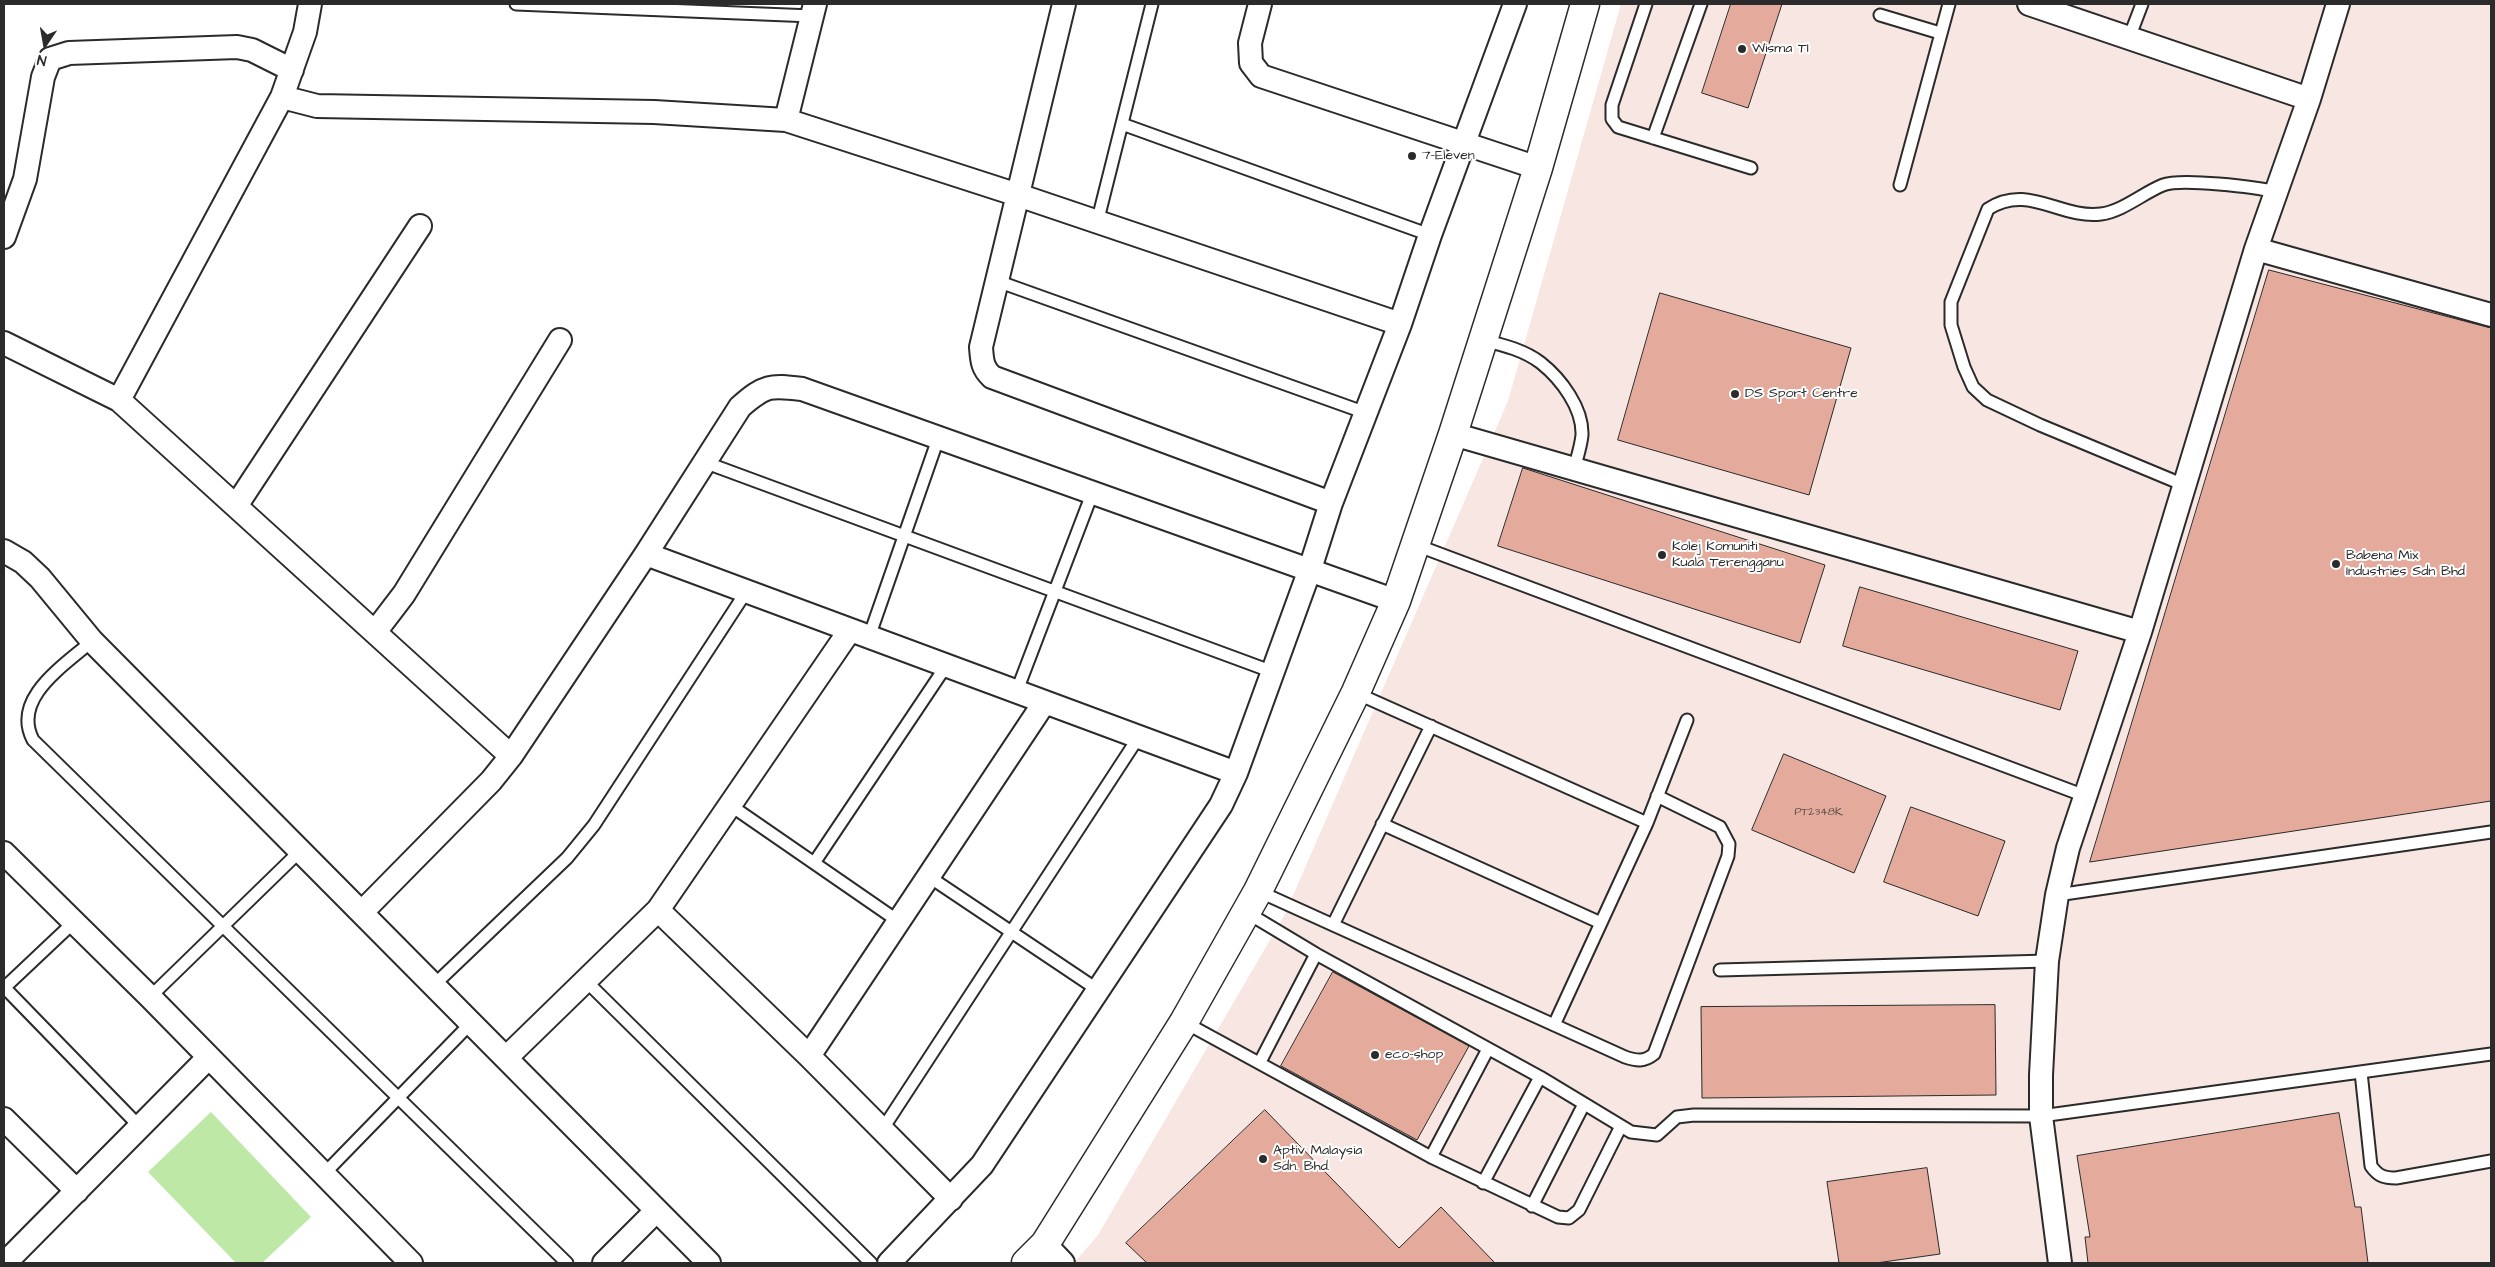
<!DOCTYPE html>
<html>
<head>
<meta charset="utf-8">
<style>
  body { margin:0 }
  #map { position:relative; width:2495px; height:1267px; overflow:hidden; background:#fff; font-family:"Architects Daughter",sans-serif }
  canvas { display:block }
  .frame { position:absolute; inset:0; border:5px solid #2b2b2b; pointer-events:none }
  .north { position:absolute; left:20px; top:20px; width:50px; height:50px; -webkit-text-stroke:4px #fff; paint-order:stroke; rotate:192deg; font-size:14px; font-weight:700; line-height:20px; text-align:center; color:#2b2b2b }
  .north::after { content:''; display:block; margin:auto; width:18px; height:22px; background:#2b2b2b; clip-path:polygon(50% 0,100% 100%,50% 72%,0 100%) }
</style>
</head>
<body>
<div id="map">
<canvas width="2495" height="1267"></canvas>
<div class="frame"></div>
<div class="north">N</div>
</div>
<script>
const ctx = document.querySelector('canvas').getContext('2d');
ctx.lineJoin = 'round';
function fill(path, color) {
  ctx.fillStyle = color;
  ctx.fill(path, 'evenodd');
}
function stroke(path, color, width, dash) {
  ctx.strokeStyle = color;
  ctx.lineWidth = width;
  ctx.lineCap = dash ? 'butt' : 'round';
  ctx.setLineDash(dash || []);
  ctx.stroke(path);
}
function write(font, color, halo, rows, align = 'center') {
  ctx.font = font + ' "Architects Daughter",sans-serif';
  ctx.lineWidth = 4;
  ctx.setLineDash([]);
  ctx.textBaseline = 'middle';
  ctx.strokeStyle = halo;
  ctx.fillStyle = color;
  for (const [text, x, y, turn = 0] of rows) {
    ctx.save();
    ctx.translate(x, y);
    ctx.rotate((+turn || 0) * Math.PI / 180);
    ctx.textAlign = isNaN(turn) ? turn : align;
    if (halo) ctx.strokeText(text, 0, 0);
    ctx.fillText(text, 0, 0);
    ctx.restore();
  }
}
fill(new Path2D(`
  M1621 4H2491V1263H1074L1098 1235 1284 916 1508 401Z`), '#f7e6e2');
fill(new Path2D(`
  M211 1112 311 1217 262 1263H236L148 1172Z`), '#bde8a5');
const building = new Path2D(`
  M1731 4H1782L1748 108 1702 93Z
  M2269 270 2491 328V801L2090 862Z
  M1660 293 1851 348 1809 495 1618 440Z
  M1523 468 1825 565 1800 643 1498 546Z
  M1860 587 2078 651 2060 710 1843 646Z
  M1784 754 1886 796 1854 873 1752 830Z
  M1911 807 2005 841 1978 916 1884 882Z
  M1333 972 1469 1046 1417 1140 1281 1066Z
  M1995 1005 1996 1095 1702 1098 1701 1007Z
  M1265 1110 1399 1248 1441 1207 1495 1263H1147L1126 1243Z
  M2339 1113 2355 1207H2361L2368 1263H2088L2085 1237H2090L2077 1156Z
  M1927 1168 1940 1254 1876 1263H1839L1827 1182Z`);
fill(building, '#e4ab9d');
stroke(building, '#2b2b2b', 1);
const lane = new Path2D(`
  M516 4 812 16
  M1646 4 1612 105V119L1618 127 1751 168
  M1880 15 1940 33
  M2129 38 2142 4
  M1122 124 1430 235
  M1653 138 1701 4
  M1900 185 1949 4
  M1097 223 1152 4
  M997 281 1366 413
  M1483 340C1503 345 1524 350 1541 363 1561 379 1583 408 1582 435 1581 446 1577 458 1574 469
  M704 462 1273 672
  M2184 485 2040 425 1987 400 1973 387 1964 367 1951 325V302L1988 209C2028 183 2060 219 2101 214 2123 211 2143 193 2163 185 2181 178 2256 187 2276 192
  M1416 545 2085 796
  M869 637 938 439
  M92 641C65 665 11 698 33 740L567 1263
  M1016 693 1092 494
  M1356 693 1647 823
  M730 805 898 921
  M1382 824 1601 923
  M814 863 946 666
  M928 876 1098 990
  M1258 891 1625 1057C1637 1061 1644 1062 1654 1054L1728 856 1729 844 1720 827 1657 796
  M2057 895 2491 832
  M1246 912 1316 954 1540 1077 1631 1132 1657 1135 1677 1117 1694 1115 2041 1116 2491 1054
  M1333 925 1431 726
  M1720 970 2047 961
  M586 981 871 1263
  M434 985 567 858 594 825 746 592
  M4 987 140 1127
  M4 988 74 922
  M150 997 299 852
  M1184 1022 1431 1157 1558 1217 1569 1218 1579 1210 1621 1126
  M1554 1025 1647 823 1687 720
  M1260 1062 1316 954
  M2361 1072 2371 1166C2378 1176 2384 1178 2396 1178L2491 1161
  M882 1130 1138 738
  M1431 1157 1488 1049
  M323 1175 471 1023
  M1483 1183 1540 1077
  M1532 1206 1584 1104`);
const street = new Path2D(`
  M310 4 305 32 282 97 119 400 511 756
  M1064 4 981 347C982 360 982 368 992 377L1331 503
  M1260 4 1250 43 1251 63 1261 76 1538 168
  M2029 4 2309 99
  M282 97 317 106 654 112 786 120 815 4
  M786 120 1018 195 1400 324
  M4 237 25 179 43 77 50 59 69 53 237 47 252 50 292 70
  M2256 249 2491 315
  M4 343 119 400
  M1453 434 2140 632
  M236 506 420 226
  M4 551 23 562 40 578 92 641 709 1263
  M646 554 1236 773
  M375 632 404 594 560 340
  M4 853 150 997 411 1263
  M658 910 809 1056 951 1199
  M362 912 491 781 511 756 646 554 740 407C765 385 770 385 802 389L1396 601
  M809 1056 1044 703
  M506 1058 658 910 850 630
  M4 1119 77 1191
  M1045 1244 1063 1263
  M5 1263 208 1058
  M604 1263 656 1211
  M889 1263 982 1165 1221 805 1236 773 1309 572 1331 503 1400 324 1430 235 1515 4
  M2060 1263 2041 1116V1075L2047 961 2057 895 2068 848 2140 632 2256 249 2309 99 2338 4`);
const secondary = new Path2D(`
  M1026 1263 1045 1244 1184 1022 1258 891 1356 692 1396 601 1453 434 1538 168 1585 4`);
stroke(lane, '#2b2b2b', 15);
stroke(street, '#2b2b2b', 26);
stroke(secondary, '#2b2b2b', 31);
stroke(lane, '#fff', 11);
stroke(street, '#fff', 22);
stroke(secondary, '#fff', 28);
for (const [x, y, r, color] of [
  [1742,49,5,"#2b2b2b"],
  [1412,156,5,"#2b2b2b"],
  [1735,394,5,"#2b2b2b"],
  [1662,555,5,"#2b2b2b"],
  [2336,564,5,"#2b2b2b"],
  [1375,1055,5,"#2b2b2b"],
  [1263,1159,5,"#2b2b2b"]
]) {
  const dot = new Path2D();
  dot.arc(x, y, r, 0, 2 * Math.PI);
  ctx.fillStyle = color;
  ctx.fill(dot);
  stroke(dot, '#fff', 2);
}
write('11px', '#594b48', null, [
  ["PT2348K,",1819,813]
]);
write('14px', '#2b2b2b', '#fff', [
  ["Wisma TI",1752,49],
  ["7-Eleven",1422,156],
  ["DS Sport Centre",1745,394],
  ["Kolej Komuniti",1672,547],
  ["Kuala Terengganu",1672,563],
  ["Babena Mix",2346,556],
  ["Industries Sdn Bhd",2346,572],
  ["eco-shop",1385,1055],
  ["Aptiv Malaysia",1273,1151],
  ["Sdn. Bhd.",1273,1167]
], 'left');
</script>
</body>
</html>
